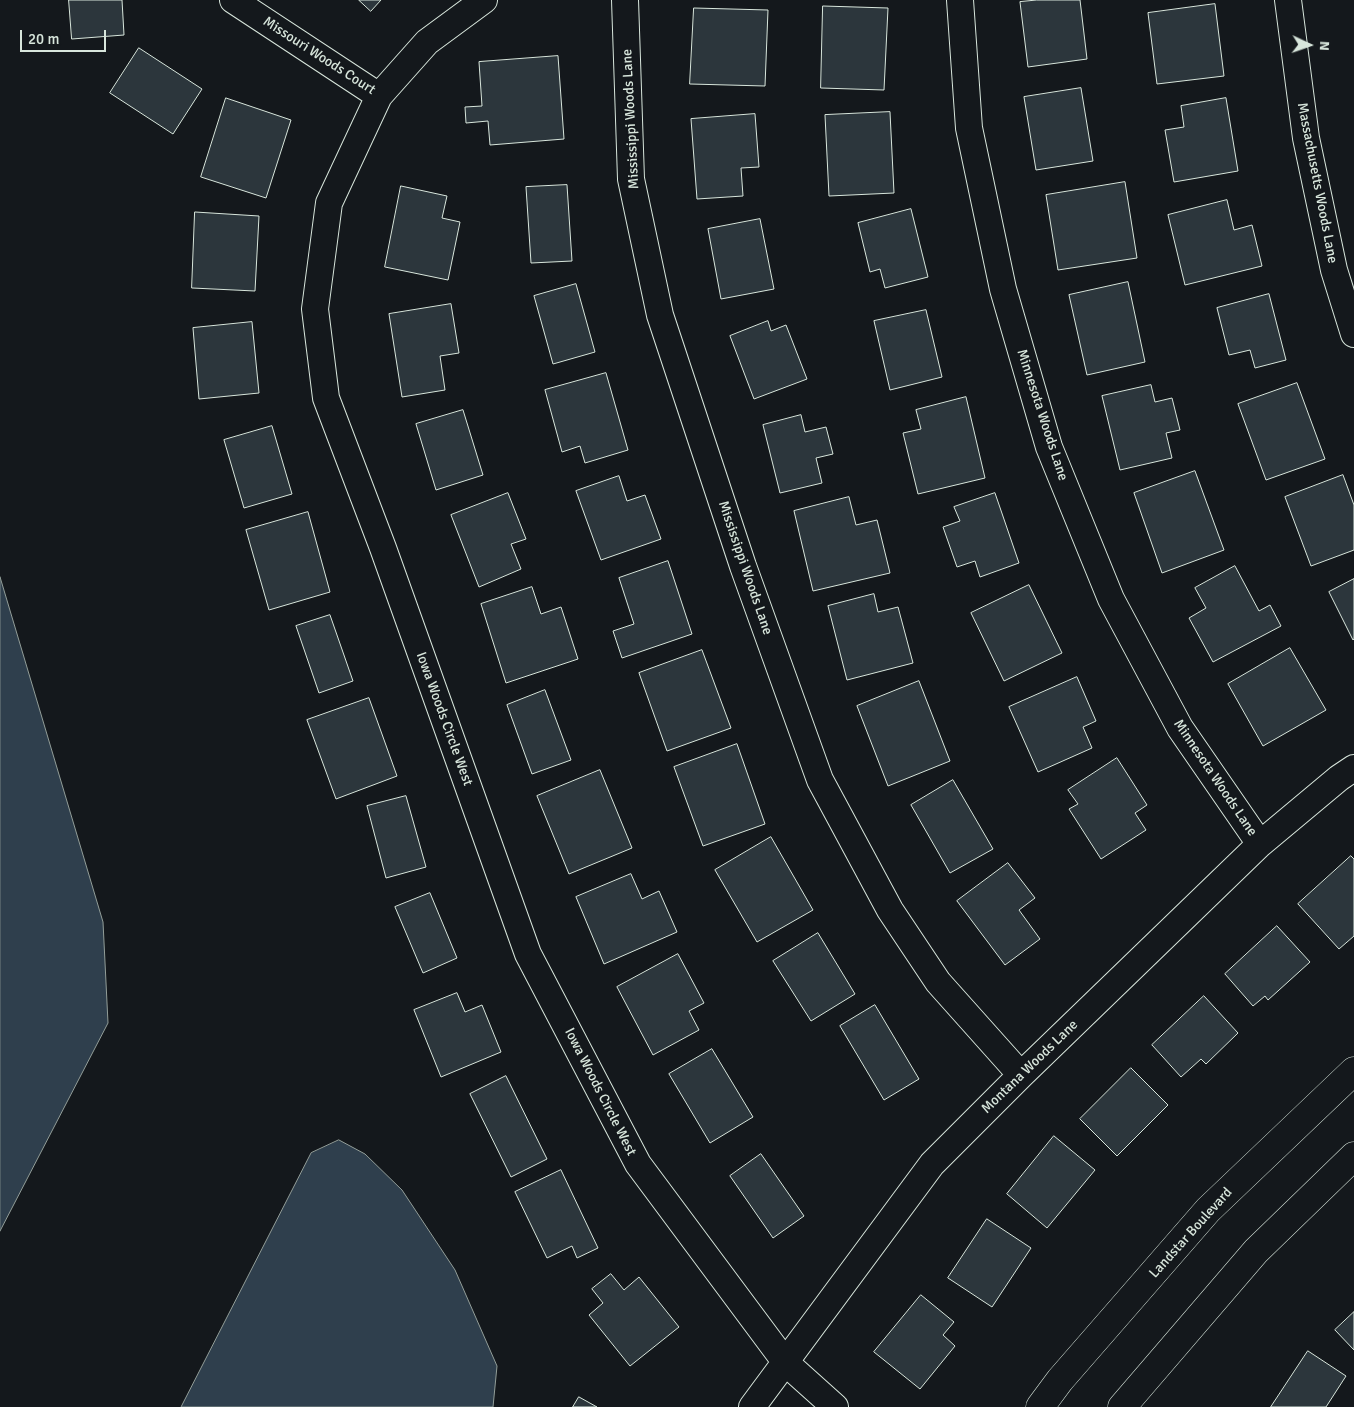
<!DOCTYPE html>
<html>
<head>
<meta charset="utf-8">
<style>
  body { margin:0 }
  #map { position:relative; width:1354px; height:1407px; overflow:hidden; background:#14181c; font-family:Signika,sans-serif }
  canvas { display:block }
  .north { position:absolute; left:1284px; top:20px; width:50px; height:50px; -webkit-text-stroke:4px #14181c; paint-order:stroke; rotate:93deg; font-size:14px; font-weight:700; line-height:20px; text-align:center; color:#d8e6dc }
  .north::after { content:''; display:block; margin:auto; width:18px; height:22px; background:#d8e6dc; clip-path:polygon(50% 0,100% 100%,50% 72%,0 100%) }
  .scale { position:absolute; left:20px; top:30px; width:86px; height:22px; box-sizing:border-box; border:2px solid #d8e6dc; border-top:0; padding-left:6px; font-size:15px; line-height:18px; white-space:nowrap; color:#d8e6dc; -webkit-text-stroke:4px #14181c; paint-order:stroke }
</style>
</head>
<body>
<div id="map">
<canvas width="1354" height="1407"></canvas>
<div class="north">N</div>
<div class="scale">20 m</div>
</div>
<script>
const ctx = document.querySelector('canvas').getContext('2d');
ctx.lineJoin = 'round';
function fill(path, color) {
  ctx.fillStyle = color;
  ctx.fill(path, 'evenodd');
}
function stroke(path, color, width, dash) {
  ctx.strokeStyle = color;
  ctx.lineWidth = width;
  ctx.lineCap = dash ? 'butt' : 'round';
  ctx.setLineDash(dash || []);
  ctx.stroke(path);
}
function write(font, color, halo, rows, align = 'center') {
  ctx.font = font + ' Signika,sans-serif';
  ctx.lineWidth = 4;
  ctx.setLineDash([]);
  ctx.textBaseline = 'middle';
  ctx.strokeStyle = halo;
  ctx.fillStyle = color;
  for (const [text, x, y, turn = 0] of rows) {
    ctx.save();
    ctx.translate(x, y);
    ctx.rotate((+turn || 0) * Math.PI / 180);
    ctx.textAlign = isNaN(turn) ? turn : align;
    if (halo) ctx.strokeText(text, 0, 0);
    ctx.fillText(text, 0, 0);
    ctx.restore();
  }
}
const water = new Path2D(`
  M0 577 103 922 108 1023 0 1231Z
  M339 1140 365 1154 402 1190 455 1270 497 1366 493 1407H181L311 1153Z`);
fill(water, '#2f3f4d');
stroke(water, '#939e99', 1);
const building = new Path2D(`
  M69 0H122L124 35 72 39Z
  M359 0H381L371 11Z
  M1037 0H1080L1087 59 1028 67 1020 2Z
  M1215 4 1224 76 1157 84 1148 13Z
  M823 6 888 8 884 90 821 88Z
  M694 8 768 10 765 86 690 84Z
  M139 48 202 89 173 134 110 93Z
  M558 56 564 139 490 145 488 121 466 123 465 107 482 106 479 62Z
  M1081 88 1093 161 1036 170 1024 97Z
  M226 98 291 120 266 198 201 177Z
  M1226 98 1238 171 1174 182 1165 130 1184 127 1181 106Z
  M890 112 894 193 829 196 825 115Z
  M755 114 759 167 741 168 743 196 697 199 691 119Z
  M1125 182 1137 258 1058 270 1046 195Z
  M567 185 572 261 531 263 526 187Z
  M401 186 447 196 442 218 460 222 448 280 385 267Z
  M1227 200 1234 230 1252 225 1262 266 1185 285 1168 215Z
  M911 209 928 277 885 288 880 269 870 272 858 223Z
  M195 212 259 216 255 291 192 288Z
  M760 219 774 289 721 299 708 229Z
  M1128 282 1145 362 1087 375 1069 295Z
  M576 284 595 352 553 364 534 296Z
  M1269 294 1286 360 1255 368 1250 350 1229 355 1217 308Z
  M451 304 459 353 440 356 445 390 402 397 389 314Z
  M926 310 942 377 890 390 874 321Z
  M768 321 771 331 786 325 807 379 754 399 730 336Z
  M252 322 259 393 199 399 193 328Z
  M606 373 628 450 585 463 580 446 562 452 545 390Z
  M1297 383 1325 459 1266 480 1238 404Z
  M1151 385 1155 402 1172 398 1180 430 1166 433 1172 458 1120 470 1102 396Z
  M966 397 985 478 918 494 903 433 921 429 916 410Z
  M463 410 483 475 436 490 416 424Z
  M801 415 805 432 826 427 833 454 816 458 822 483 780 493 763 425Z
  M272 426 292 494 244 508 224 440Z
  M1195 471 1224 550 1162 573 1134 493Z
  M1343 475 1354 505V550L1311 566 1285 497Z
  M619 476 627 501 645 495 661 539 601 560 576 491Z
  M508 493 526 539 511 544 521 569 479 587 451 515Z
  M995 493 1019 563 980 577 975 561 957 567 943 527 960 521 954 507Z
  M849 497 856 525 877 520 890 573 813 591 794 511Z
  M308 512 330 592 269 610 246 530Z
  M668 561 692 634 622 658 613 631 634 624 619 578Z
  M1235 566 1259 611 1270 605 1281 626 1213 662 1189 618 1206 608 1195 588Z
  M1354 579V639L1353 640 1329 592Z
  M1029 585 1062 653 1004 681 971 613Z
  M532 587 541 614 561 607 578 659 506 683 481 604Z
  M874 594 878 612 898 607 913 663 847 680 828 606Z
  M330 615 353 681 319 693 296 626Z
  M1290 648 1326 710 1263 746 1228 684Z
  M702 650 731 728 667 751 639 673Z
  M1077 677 1096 721 1083 727 1092 748 1038 772 1009 707Z
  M919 681 950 761 888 786 857 706Z
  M545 690 571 760 532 774 507 705Z
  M369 698 397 776 336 799 307 720Z
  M737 744 765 824 703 846 674 767Z
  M1117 758 1147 805 1135 813 1146 830 1101 859 1069 809 1078 804 1068 790Z
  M600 770 632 848 569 874 537 796Z
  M953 780 993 849 950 873 911 805Z
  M406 796 426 867 386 878 367 806Z
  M771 837 813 910 757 942 715 870Z
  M1351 856 1354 859V936L1339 949 1298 904Z
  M1008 863 1035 898 1019 910 1040 939 1005 965 957 901Z
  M631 874 642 899 659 891 677 932 604 964 576 897Z
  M430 893 457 958 423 973 395 907Z
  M1277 926 1310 962 1268 1000 1265 996 1253 1006 1225 974Z
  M818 933 855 994 811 1021 773 961Z
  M678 954 704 1003 689 1011 699 1030 653 1055 617 987Z
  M457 993 465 1012 482 1005 501 1052 441 1077 414 1010Z
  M1204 996 1238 1033 1206 1064 1201 1059 1181 1077 1152 1045Z
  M875 1005 919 1079 884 1100 840 1026Z
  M712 1049 753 1117 710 1143 669 1074Z
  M1131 1068 1168 1105 1117 1156 1080 1119Z
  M506 1076 547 1159 511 1177 470 1094Z
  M1054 1136 1095 1170 1047 1228 1007 1194Z
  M761 1154 804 1216 773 1238 730 1176Z
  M561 1170 598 1248 577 1258 572 1246 547 1258 515 1192Z
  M987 1219 1031 1248 992 1307 948 1278Z
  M611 1274 624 1290 639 1277 679 1327 630 1366 589 1315 603 1303 592 1289Z
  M921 1295 954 1322 943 1335 955 1346 920 1389 874 1352Z
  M1354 1312V1350L1335 1330Z
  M1308 1351 1346 1376 1326 1407H1271Z
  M579 1397 597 1407H573Z`);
fill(building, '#2c363c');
stroke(building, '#d8e6dc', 1);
const street = new Path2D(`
  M233 0 379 96
  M484 0 427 42 379 96 329 203 315 309 326 398 383 548 528 954 638 1164 786 1363 835 1407
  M625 0 631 179 660 315 743 566 820 780 890 910 938 982 1021 1075
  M960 0 969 128 1003 289 1049 447 1111 599 1180 728 1260 844
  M1288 0 1306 138 1334 270 1354 334
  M752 1407 932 1164 1021 1075 1260 844 1339 778 1354 768`);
const secondary = new Path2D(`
  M1040 1407 1060 1380 1208 1210 1354 1071
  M1122 1407 1256 1251 1354 1156`);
stroke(street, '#d8e6dc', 28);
stroke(secondary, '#d8e6dc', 29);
stroke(street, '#14181c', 26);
stroke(secondary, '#14181c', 28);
write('14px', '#d8e6dc', '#14181c', [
  ["Missouri Woods Court",319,56,33],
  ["Mississippi Woods Lane",631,119,-93],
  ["Massachusetts Woods Lane",1317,183,79],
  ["Minnesota Woods Lane",1042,415,72],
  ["Mississippi Woods Lane",745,568,71],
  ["Iowa Woods Circle West",444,719,70],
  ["Minnesota Woods Lane",1215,778,56],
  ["Montana Woods Lane",1030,1067,-44],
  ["Iowa Woods Circle West",600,1092,63],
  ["Landstar Boulevard",1191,1233,-48]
]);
</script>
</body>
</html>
